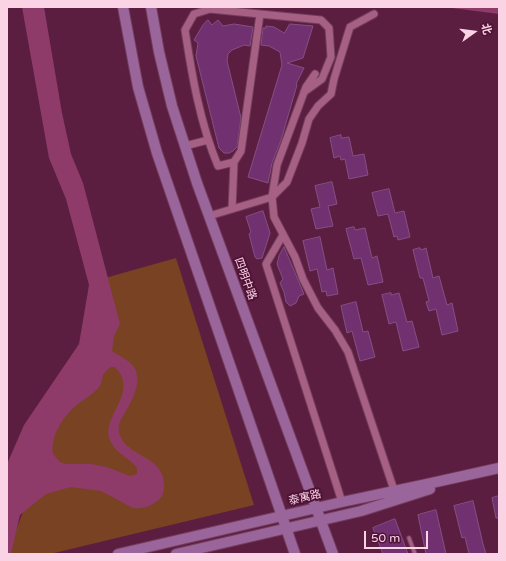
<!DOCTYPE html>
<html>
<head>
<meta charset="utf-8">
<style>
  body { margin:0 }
  #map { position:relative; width:506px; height:561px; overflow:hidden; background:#5b1e41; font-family:"Varela Round","Noto Sans SC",sans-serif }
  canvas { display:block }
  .frame { position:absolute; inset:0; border:8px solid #fad3e5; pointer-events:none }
  .north { position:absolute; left:454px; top:12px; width:40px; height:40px; -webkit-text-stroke:3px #501337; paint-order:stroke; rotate:76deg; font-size:11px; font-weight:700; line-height:16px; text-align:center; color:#fad3e5 }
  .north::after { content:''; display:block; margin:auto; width:14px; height:18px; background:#fad3e5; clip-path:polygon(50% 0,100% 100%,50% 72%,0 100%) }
  .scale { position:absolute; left:364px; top:531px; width:64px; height:18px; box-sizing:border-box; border:2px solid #fad3e5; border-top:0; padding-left:5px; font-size:12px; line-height:14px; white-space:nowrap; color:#fad3e5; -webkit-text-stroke:3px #501337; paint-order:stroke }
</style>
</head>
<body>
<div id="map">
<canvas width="506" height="561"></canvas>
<div class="frame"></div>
<div class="north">北</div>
<div class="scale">50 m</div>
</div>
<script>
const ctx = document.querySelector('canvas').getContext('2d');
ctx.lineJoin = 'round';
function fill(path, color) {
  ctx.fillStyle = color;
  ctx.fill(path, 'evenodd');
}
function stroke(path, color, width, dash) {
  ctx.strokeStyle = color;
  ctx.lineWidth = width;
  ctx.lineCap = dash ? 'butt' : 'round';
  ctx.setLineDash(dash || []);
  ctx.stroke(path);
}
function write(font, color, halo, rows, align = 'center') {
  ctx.font = font + ' "Varela Round","Noto Sans SC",sans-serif';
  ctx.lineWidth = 4;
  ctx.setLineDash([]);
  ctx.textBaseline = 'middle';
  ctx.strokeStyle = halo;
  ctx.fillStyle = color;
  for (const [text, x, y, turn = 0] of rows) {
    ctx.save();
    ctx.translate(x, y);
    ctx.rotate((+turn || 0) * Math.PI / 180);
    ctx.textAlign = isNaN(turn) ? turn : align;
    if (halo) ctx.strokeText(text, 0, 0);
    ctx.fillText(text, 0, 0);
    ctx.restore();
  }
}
fill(new Path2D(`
  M176 258 254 505 50 554H7L52 435 105 278Z`), '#794222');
fill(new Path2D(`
  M22 7H44L62 113 71 154 83 183 120 324 114 336 112 351C118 355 129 360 134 367 143 382 132 400 125 413 121 419 118 423 119 430 121 457 166 454 164 486 164 493 162 498 156 502 149 507 142 509 133 508L101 491 71 487 46 494 20 515 11 554H7V464L24 425 79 344 89 285 66 199 49 158ZM111 367H115C141 394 98 417 111 442 116 454 130 458 137 468V474L130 476 107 467 91 464H66L60 462 53 454C50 434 66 412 82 401 89 396 93 394 99 387 102 384 101 380 103 376 104 372 108 369 111 367Z
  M444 7H499V14Z`), '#8e3b69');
const building = new Path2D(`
  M208 20 212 25 218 20 223 26 234 24 253 27 250 46 244 45 232 50 228 54 227 61 241 118 237 147 233 151 229 153H224L219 148 196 56 198 43 194 40 203 25Z
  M290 24 313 26 303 58 287 63 304 68 296 84 297 85 281 140 272 163 268 183 248 177 282 65 280 52 269 46 261 45 263 28H266V26L274 27 284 33Z
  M341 135V138L349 137 353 156 364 154 368 175 349 179 345 159 341 160 340 156 334 158 330 138Z
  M332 182 337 204 328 206 333 226 316 229 311 209 320 207 315 186Z
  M389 189 395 213 404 211 410 237 398 240 397 236 394 237 388 214 378 216 372 193Z
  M263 211 270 233 262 258 257 259 255 257 249 234 251 232 246 217Z
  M354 227 355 230 365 228 372 258 377 256 383 282 368 285 361 258 354 259 346 229Z
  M320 237 327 270 333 268 338 294 327 296 326 291 322 292 317 269 310 271 303 241Z
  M284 247 304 294 299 296 296 303 290 306 286 302 284 292 280 283 283 279 277 264 279 256Z
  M420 248 421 250 426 248 433 278 439 276 447 305 452 303 458 331 442 335 436 309 429 311 426 302 429 301 423 278H420L413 250Z
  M391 293V295L399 293 407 322 412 321 419 347 403 351 396 322 389 324 382 295Z
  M356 302 363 332 368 331 375 357 360 361 352 331 347 333 341 306Z
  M499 496V518H496L492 498Z
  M473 501 483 544 486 554H469L465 537 462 538 454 506Z
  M436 510 446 554H426L418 515Z
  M395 519 408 554H383L373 528Z`);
fill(building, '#71306f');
stroke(building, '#845082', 1);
const lane = new Path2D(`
  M409 538 415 554`);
const street = new Path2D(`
  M260 14 241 151 234 162 218 166C200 123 192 76 185 30L194 14 210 9 260 14 321 20 329 28 331 57 322 79 304 92
  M315 74 306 87 277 165 272 197 274 217 295 257 303 279 318 308 335 330 348 352 394 490
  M185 146 208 140
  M232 209 234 162
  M209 216 272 197 287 182 302 143 309 119 318 106 331 94 334 79 350 27 374 14
  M283 235 266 264 342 502`);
const secondary = new Path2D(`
  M123 7 138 87 157 153 295 554
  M151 7 159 52 172 106 197 183 333 554
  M118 554 342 502 427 484 499 468
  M176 554 361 511 430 489`);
stroke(lane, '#733d5c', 5.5);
stroke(street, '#733d5c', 9);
stroke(secondary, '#733d5c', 12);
stroke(lane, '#a56083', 3.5);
stroke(street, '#a56083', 7);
stroke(secondary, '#9a659a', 10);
write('11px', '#fad3e5', '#501337', [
  ["四明中路",245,279,70],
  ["泰寓路",305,498,-13]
]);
</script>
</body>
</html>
